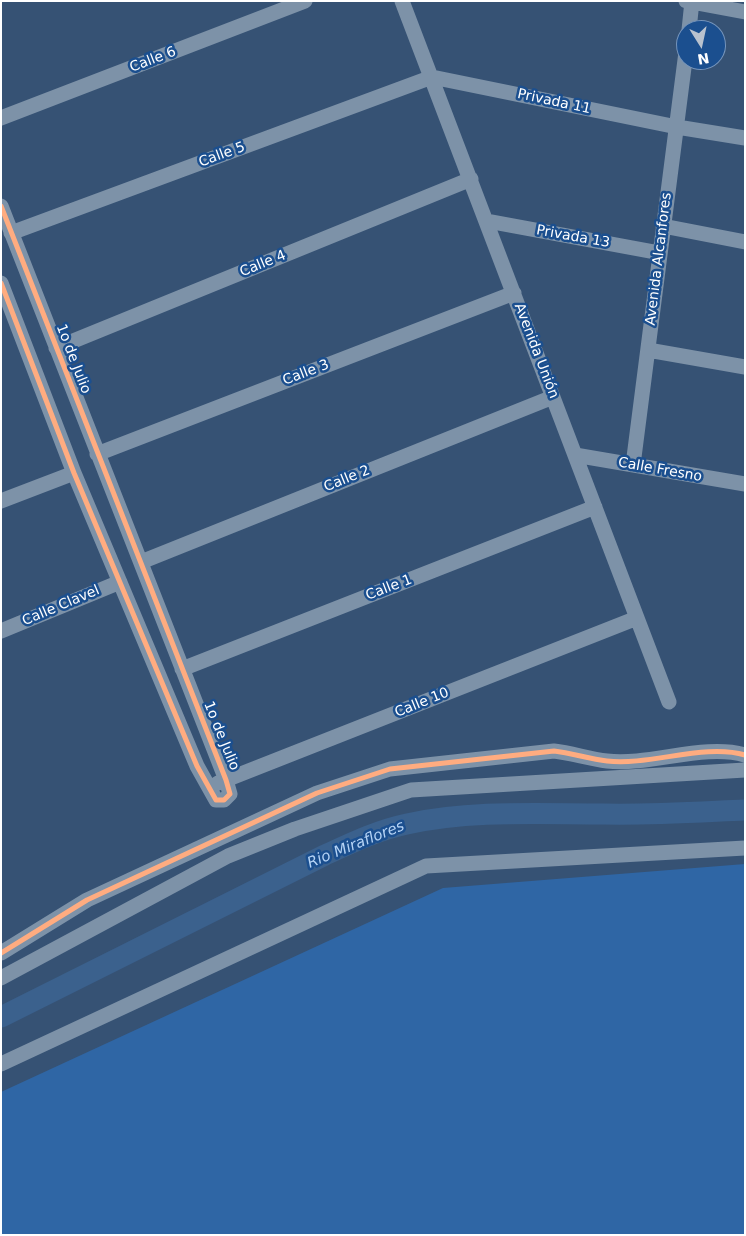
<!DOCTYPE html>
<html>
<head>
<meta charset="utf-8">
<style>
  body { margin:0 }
  #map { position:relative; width:746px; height:1236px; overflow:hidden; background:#365274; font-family:"DejaVu Sans",sans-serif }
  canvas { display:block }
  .frame { position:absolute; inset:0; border:2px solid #fff; pointer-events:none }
  .north { position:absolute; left:676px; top:20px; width:50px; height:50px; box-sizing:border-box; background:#1b4f8f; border:1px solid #7695bc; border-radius:50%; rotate:170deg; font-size:14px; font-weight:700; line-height:20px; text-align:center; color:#fff }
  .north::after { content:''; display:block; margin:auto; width:18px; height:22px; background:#b9c2ce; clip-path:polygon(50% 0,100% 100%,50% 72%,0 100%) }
</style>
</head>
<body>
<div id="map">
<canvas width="746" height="1236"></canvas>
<div class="frame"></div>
<div class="north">N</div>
</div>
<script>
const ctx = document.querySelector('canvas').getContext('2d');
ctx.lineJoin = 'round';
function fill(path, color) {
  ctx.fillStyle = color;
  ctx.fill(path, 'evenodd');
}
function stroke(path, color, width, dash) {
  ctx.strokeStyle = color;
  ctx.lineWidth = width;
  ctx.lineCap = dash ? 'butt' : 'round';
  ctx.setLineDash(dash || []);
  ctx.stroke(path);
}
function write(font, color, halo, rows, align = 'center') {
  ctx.font = font + ' "DejaVu Sans",sans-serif';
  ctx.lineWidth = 5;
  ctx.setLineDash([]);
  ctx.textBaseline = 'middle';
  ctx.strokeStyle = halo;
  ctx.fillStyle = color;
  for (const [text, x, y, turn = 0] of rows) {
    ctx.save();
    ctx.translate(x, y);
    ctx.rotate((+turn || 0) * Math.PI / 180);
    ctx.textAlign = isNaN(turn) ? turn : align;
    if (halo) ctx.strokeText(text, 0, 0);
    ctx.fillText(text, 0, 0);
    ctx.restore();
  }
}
fill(new Path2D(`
  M745 864V1235H1V1092L443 888Z`), '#2f66a5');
stroke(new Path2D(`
  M1 1017 325 855C351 843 378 830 407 824 471 810 538 814 604 814 651 815 698 812 745 810`), '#3b618d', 21);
stroke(new Path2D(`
  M402 1 669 702
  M686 1 745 12
  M689 30 692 1
  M1 118 305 1
  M1 206 226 780 230 794 224 800H216L197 766 74 473 1 283
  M487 221 660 253
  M663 226 745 242
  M11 233 432 77 677 127 745 138
  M56 348 471 179
  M648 350 745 367
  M97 454 514 293
  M575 455 745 484
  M633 465 686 52
  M1 501 74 473
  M141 562 553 397
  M1 631 120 582
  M182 669 595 507
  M218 783 637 618
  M1 953 87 900 317 793 390 769 554 751C572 753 589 759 607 761 650 766 704 743 745 755
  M1 978 228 856 295 829 411 790 745 770
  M1 1064 426 866 745 848`), '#7d92a8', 15);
stroke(new Path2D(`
  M1 206 226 780 230 794 224 800H216L197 766 74 473 1 283
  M1 953 87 900 317 793 390 769 554 751C572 753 589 759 607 761 650 766 704 743 745 755`), '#ffac80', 5);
write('14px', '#fff', '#1b4f8f', [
  ["Calle 6",153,60,-21],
  ["Privada 11",554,102,12],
  ["Calle 5",222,155,-20],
  ["Privada 13",573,237,10],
  ["Avenida Alcanfores",659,259,-83],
  ["Calle 4",263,264,-22],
  ["Avenida Unión",536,351,69],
  ["1o de Julio",73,359,69],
  ["Calle 3",306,373,-21],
  ["Calle Fresno",660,470,10],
  ["Calle 2",347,479,-22],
  ["Calle 1",389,588,-21],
  ["Calle Clavel",61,606,-23],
  ["Calle 10",422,703,-22],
  ["1o de Julio",221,736,68]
]);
write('italic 15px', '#b5d3f5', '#1b4f8f', [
  ["Rio Miraflores",356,845,-22]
]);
</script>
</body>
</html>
